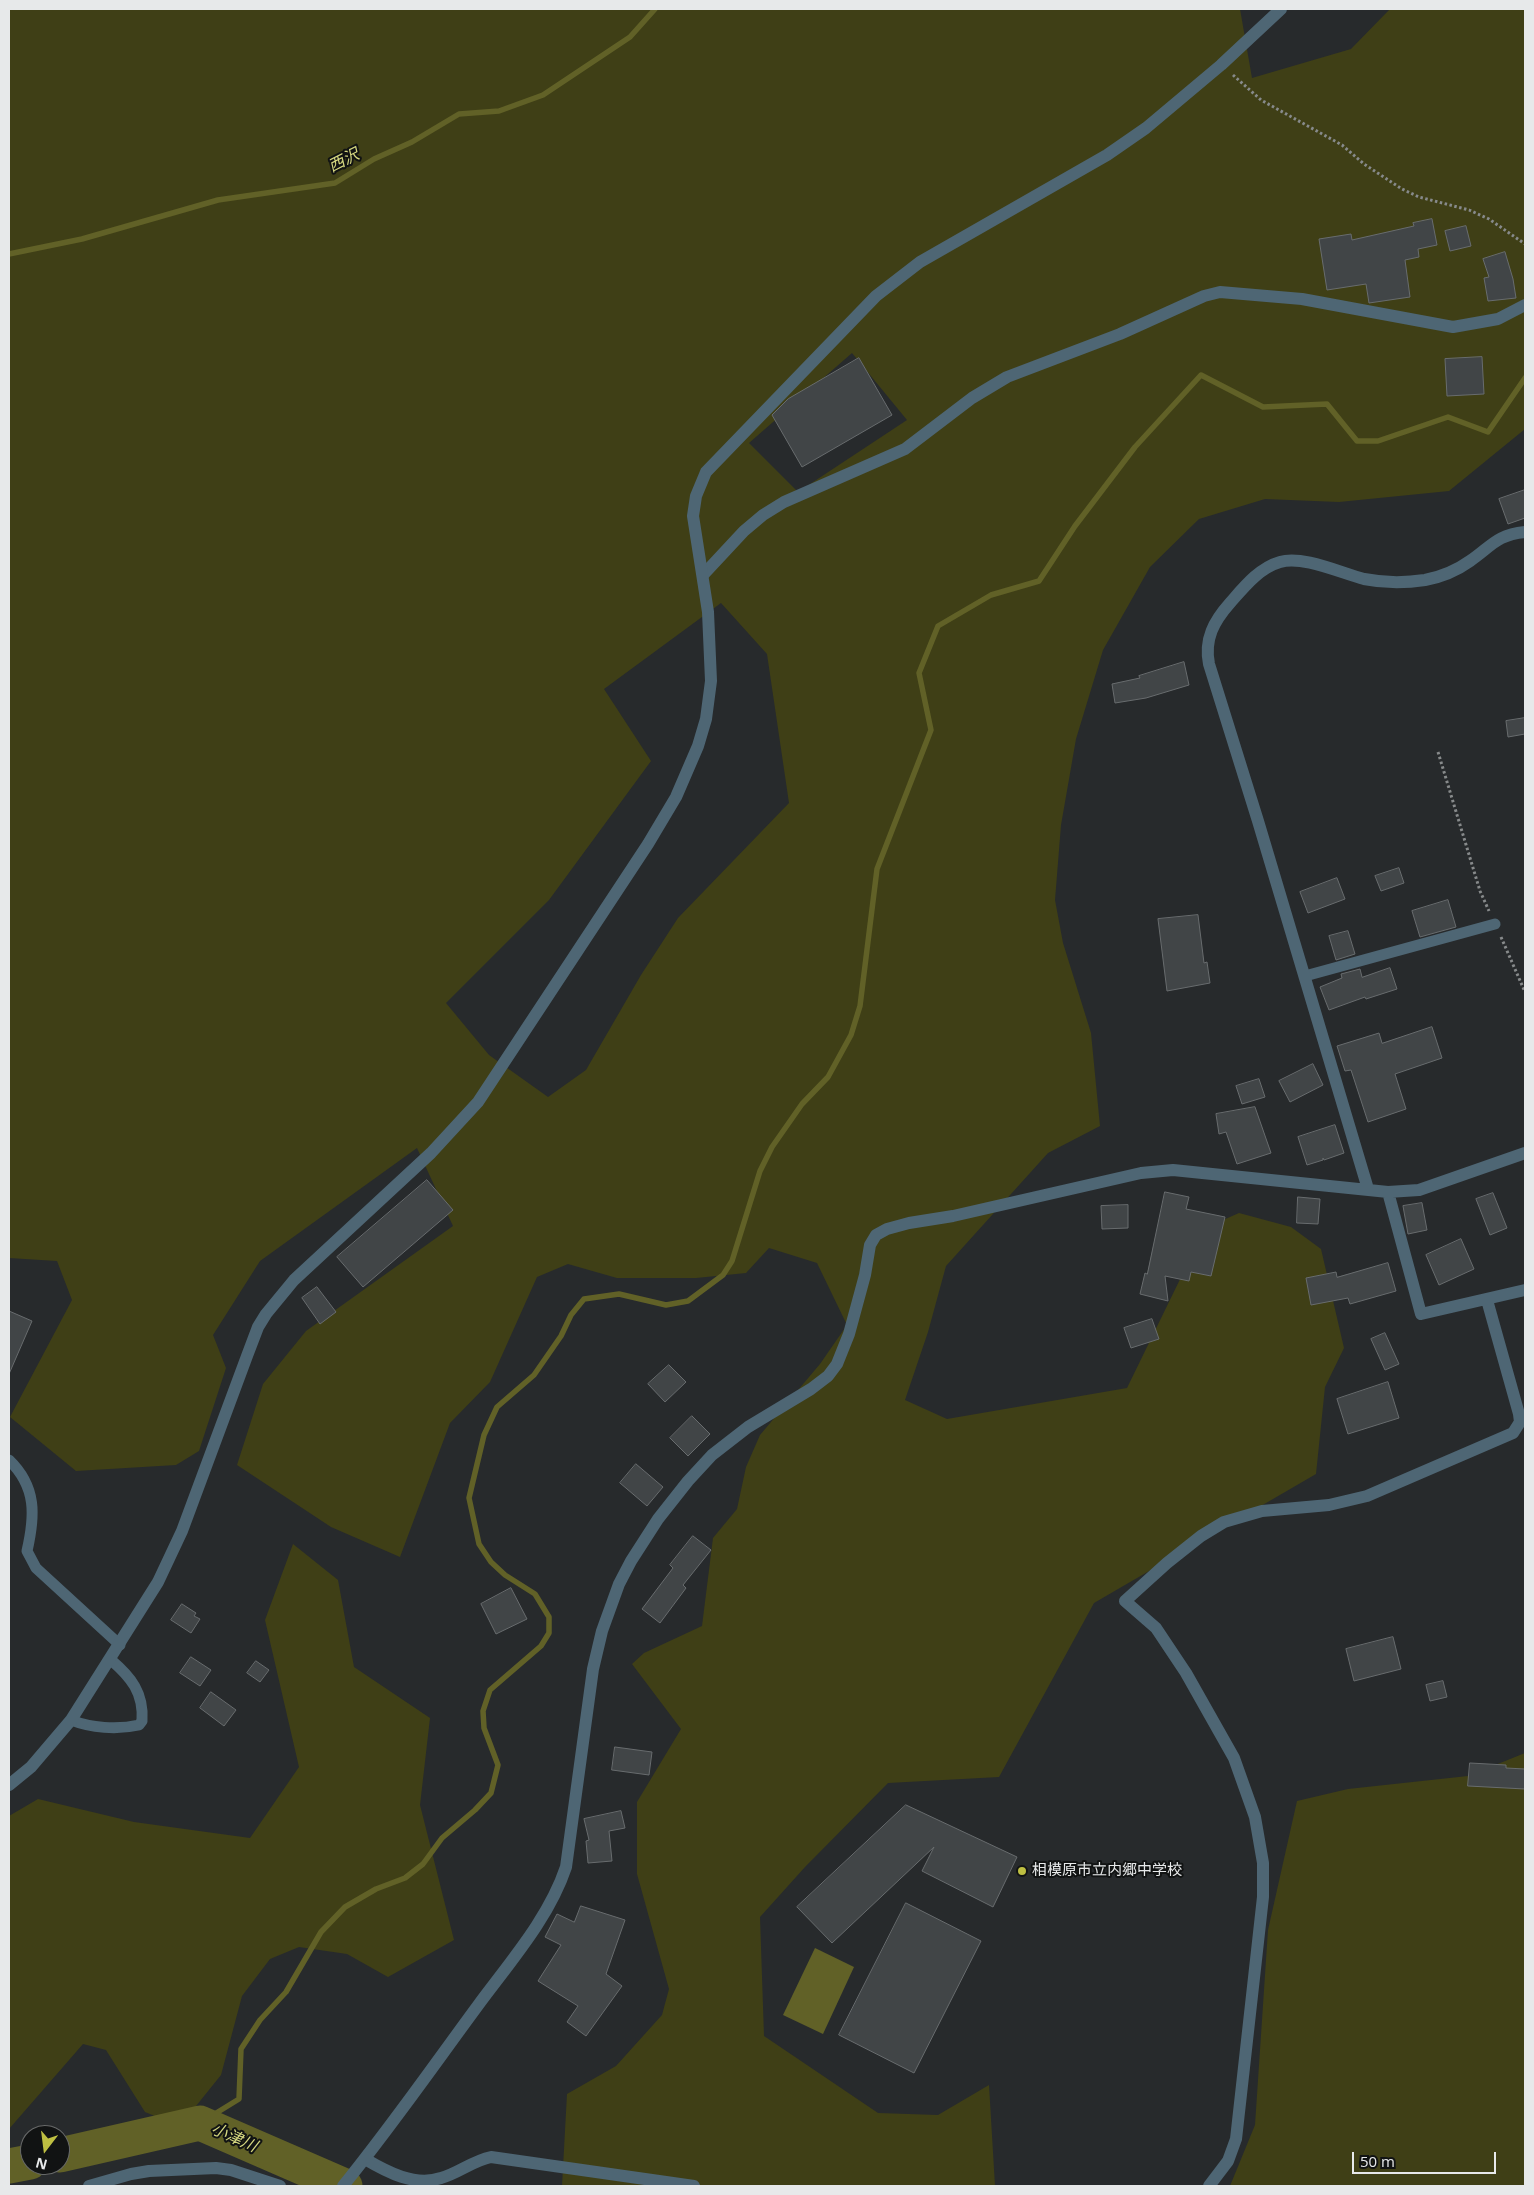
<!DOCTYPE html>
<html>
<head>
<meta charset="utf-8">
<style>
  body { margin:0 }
  #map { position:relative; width:1534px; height:2195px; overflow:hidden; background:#272a2c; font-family:"Open Sans",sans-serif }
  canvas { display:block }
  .frame { position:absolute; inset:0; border:10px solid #e7e9ea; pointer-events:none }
  .north { position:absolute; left:20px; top:2125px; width:50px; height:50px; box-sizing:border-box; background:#111313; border:1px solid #676969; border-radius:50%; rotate:195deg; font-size:14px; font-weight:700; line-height:20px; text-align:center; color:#e7e9ea }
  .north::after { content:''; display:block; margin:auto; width:18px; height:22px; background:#bebf42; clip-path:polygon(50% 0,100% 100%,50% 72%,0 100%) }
  .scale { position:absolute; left:1352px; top:2152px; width:144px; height:22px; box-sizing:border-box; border:2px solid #e7e9ea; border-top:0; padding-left:6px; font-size:15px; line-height:18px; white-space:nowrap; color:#e7e9ea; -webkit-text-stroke:4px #111313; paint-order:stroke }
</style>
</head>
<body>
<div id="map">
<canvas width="1534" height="2195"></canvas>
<div class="frame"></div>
<div class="north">N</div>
<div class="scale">50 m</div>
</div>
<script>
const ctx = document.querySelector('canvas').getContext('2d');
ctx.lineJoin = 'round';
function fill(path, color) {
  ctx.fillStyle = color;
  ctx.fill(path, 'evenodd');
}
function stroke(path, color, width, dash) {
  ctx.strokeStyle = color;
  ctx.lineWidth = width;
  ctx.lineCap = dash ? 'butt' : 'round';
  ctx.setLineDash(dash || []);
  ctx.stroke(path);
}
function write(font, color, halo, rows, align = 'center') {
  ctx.font = font + ' "Open Sans","Noto Sans JP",sans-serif';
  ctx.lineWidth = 4;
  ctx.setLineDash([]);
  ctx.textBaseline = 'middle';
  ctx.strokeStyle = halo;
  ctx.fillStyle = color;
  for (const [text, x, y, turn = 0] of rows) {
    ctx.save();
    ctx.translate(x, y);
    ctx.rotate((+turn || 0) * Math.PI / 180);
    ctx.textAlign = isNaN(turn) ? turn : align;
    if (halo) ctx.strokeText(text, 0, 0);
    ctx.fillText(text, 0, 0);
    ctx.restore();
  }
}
fill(new Path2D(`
  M9 9H1240L1252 78 1351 49 1390 9H1525V429L1449 491 1339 502 1265 499 1199 519 1150 567 1103 650 1076 739 1061 825 1055 900 1063 943 1091 1033 1100 1126 1048 1153 946 1266 928 1332 905 1400 947 1419 1127 1388 1205 1228 1239 1213 1291 1227 1321 1249 1344 1348 1325 1387 1316 1474 1094 1603 999 1777 888 1783 805 1867 760 1917 764 2036 878 2113 938 2115 989 2085 995 2186H562L567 2094 616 2066 662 2015 669 1989 637 1874V1802L681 1729 632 1664 644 1653 702 1626 713 1538 737 1509 746 1467 760 1435 820 1364 847 1325 817 1263 769 1248 746 1273 696 1278H617L568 1264 537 1277 490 1382 450 1423 400 1557 331 1527 237 1465 263 1384 306 1331 453 1226 417 1148 260 1261 213 1335 226 1368 199 1451 176 1465 76 1471 10 1417 72 1300 57 1261 9 1258ZM852 353 907 420 798 492 749 443ZM721 603 767 654 789 803 678 918 641 975 586 1070 548 1097 489 1055 446 1003 549 900 651 761 604 689Z
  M293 1544 338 1580 354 1667 430 1718 420 1805 454 1940 388 1977 347 1954 299 1947 270 1959 242 1996 221 2075 192 2111 162 2119 145 2112 106 2050 83 2044 9 2129V1816L38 1799 134 1822 250 1838 299 1767 265 1620Z
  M1525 1753V2186H1230L1255 2125 1268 1930 1297 1801 1348 1789 1468 1776Z`), '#3f3f16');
fill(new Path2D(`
  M815 1948 854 1967 823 2034 783 2015Z`), '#616127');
stroke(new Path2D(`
  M9 254 82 239 218 200 335 183 374 159 412 142 459 114 499 111 543 95 630 37 655 9
  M200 2123 239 2099 241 2049 260 2020 286 1992 321 1932 345 1907 376 1889 405 1878 423 1864 442 1838 475 1810 491 1793 498 1765 484 1728 483 1711 490 1690 541 1646 549 1633V1617L535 1594 505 1575 491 1562 479 1544 469 1498 484 1435 497 1407 534 1375 561 1336 571 1315 584 1299 619 1294 666 1305 688 1301 723 1275 732 1261 760 1171 772 1147 802 1104 828 1077 851 1035 860 1006 877 869 931 730 919 673 938 626 991 595 1039 581 1075 526 1135 447 1201 375 1263 407 1327 404 1357 441H1378L1448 417 1488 432 1525 378`), '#616127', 5.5);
stroke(new Path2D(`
  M60 2155 200 2123 345 2186
  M9 2166 30 2162`), '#616127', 35);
const building = new Path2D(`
  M1432 219 1437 245 1418 249 1419 257 1405 260 1410 297 1369 303 1366 284 1327 290 1319 239 1351 234 1352 240 1414 226 1413 223Z
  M1466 226 1471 246 1450 251 1445 231Z
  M1505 252 1513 279 1516 298 1488 301 1484 278 1489 277 1483 259Z
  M1482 357 1484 394 1447 396 1445 359Z
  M859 358 892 415 802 467 772 415 788 399Z
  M1525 490V518L1508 524 1499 499Z
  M1184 662 1189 685 1146 698 1115 703 1112 684 1140 678 1139 676Z
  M1525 718V734L1508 737 1506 721Z
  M1399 868 1404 883 1381 891 1375 876Z
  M1337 878 1345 899 1308 913 1300 892Z
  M1448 900 1456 927 1420 937 1412 911Z
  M1198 915 1204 963 1207 962 1210 983 1167 991 1158 919Z
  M1348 931 1355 954 1336 960 1329 936Z
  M1390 968 1397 989 1366 999 1365 997 1329 1010 1320 987 1342 978 1341 974 1360 969 1362 977Z
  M1432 1027 1442 1058 1395 1074 1406 1109 1368 1122 1351 1070 1345 1071 1337 1046 1379 1033 1382 1043Z
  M1313 1064 1323 1085 1290 1102 1279 1081Z
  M1259 1079 1265 1097 1242 1104 1236 1086Z
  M1255 1107 1271 1153 1237 1164 1226 1132 1219 1134 1216 1114Z
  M1335 1125 1344 1153 1324 1160 1323 1158V1160L1307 1165 1298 1137Z
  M427 1180 453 1210 363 1287 337 1257Z
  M1165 1192 1189 1197 1186 1209 1225 1217 1211 1276 1191 1272 1189 1281 1165 1276 1168 1301 1140 1294 1145 1273 1147 1274Z
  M1493 1193 1507 1228 1490 1235 1476 1199Z
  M1298 1197 1320 1199 1318 1224 1297 1223Z
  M1422 1203 1427 1230 1408 1234 1403 1206Z
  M1128 1205V1228L1102 1229 1101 1206Z
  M1461 1239 1474 1269 1439 1285 1426 1255Z
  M1388 1263 1396 1291 1350 1304 1348 1298 1311 1305 1306 1278 1336 1272 1337 1277Z
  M317 1287 336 1312 320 1324 302 1298Z
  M9 1311 32 1321 9 1374Z
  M1152 1319 1159 1339 1131 1348 1124 1328Z
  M1385 1333 1399 1364 1385 1370 1371 1339Z
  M669 1365 686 1382 665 1402 648 1384Z
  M1388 1382 1399 1418 1348 1434 1337 1399Z
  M692 1416 710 1434 688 1456 670 1438Z
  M636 1464 663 1487 647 1506 620 1483Z
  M693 1536 711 1550 683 1585 686 1588 660 1623 642 1609 673 1568 670 1565Z
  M511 1588 527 1619 496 1634 481 1604Z
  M182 1604 196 1613 194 1616 200 1619 191 1633 171 1620Z
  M1393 1637 1401 1669 1354 1681 1346 1649Z
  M191 1657 211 1670 200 1686 180 1673Z
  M256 1661 269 1670 260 1682 247 1673Z
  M1443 1681 1447 1697 1430 1701 1426 1685Z
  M211 1692 236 1710 224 1726 200 1708Z
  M615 1747 652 1752 649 1775 612 1770Z
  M1470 1763 1506 1765V1768L1525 1769V1789L1468 1786Z
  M906 1805 1017 1857 993 1907 922 1871 934 1847 832 1943 797 1907Z
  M621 1811 625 1828 609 1831 612 1861 588 1863 586 1841 589 1840 584 1819Z
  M906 1903 981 1941 914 2073 839 2035Z
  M581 1906 625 1920 606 1974 622 1986 586 2036 567 2022 578 2006 538 1981 561 1945 545 1937 557 1914 574 1922Z`);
fill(building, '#414547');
stroke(building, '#686c6e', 1);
stroke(new Path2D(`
  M1233 75 1261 100 1342 145 1364 164 1402 189 1419 197 1469 210 1489 219 1525 244
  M1438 752 1480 891 1489 911
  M1501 937 1525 992`), '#878a8b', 3, [2.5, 2.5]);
stroke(new Path2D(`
  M1305 976 1495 924
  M9 1460C37 1487 35 1516 27 1551L36 1568 120 1645
  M71 1720C91 1728 117 1730 139 1725L142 1721C144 1693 131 1677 111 1660`), '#4e6674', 11);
stroke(new Path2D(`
  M703 575 744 531 763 515 784 502 905 449 972 398 1007 377 1120 334 1204 296 1220 292 1302 299 1453 327 1498 319 1525 305
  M1368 1189 1258 821 1209 664C1204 639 1214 621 1230 603 1244 587 1259 568 1280 562 1302 555 1341 573 1364 579 1384 583 1405 583 1425 580 1441 577 1456 571 1470 561 1492 546 1496 535 1525 532
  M1388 1192 1421 1314 1525 1290
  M365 2159C387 2172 415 2187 441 2178 459 2173 472 2161 491 2157L694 2186
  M89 2186 131 2174 149 2171 216 2168 231 2170 280 2186
  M343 2186C391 2127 434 2065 479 2004 510 1962 549 1918 566 1867L593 1669 602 1631 619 1584 631 1561 658 1519 688 1481 712 1455 748 1427 811 1389 828 1376 837 1364 849 1334 865 1275 870 1245 876 1235 887 1229 909 1223 953 1216 1141 1173 1173 1170 1388 1192 1419 1190 1525 1153
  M1209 2186 1228 2161 1236 2139 1263 1897V1863L1255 1817 1234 1758 1186 1673 1156 1628 1125 1601 1167 1563 1201 1536 1224 1522 1262 1511 1329 1505 1367 1496 1513 1433 1520 1422 1519 1414 1487 1300`), '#4e6674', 12);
stroke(new Path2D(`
  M9 1785 31 1767 71 1720 158 1582 182 1531 247 1356 258 1327 266 1314 294 1280 431 1153 478 1102 648 844 676 797 698 746 706 719 711 681 708 612 693 516 696 496 706 472 876 296 920 262 1107 155 1146 128 1221 65 1281 9`), '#4e6674', 12);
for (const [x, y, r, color] of [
  [1022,1871,5,"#bebf42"]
]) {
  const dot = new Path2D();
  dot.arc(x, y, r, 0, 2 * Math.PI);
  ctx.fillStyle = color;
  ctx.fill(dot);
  stroke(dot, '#111313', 2);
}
write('15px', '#e7e9ea', '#111313', [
  ["相模原市立内郷中学校",1032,1871]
], 'left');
write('italic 16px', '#d6d881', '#111313', [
  ["西沢",344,161,-27],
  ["小津川",234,2138,24]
]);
</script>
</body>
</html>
